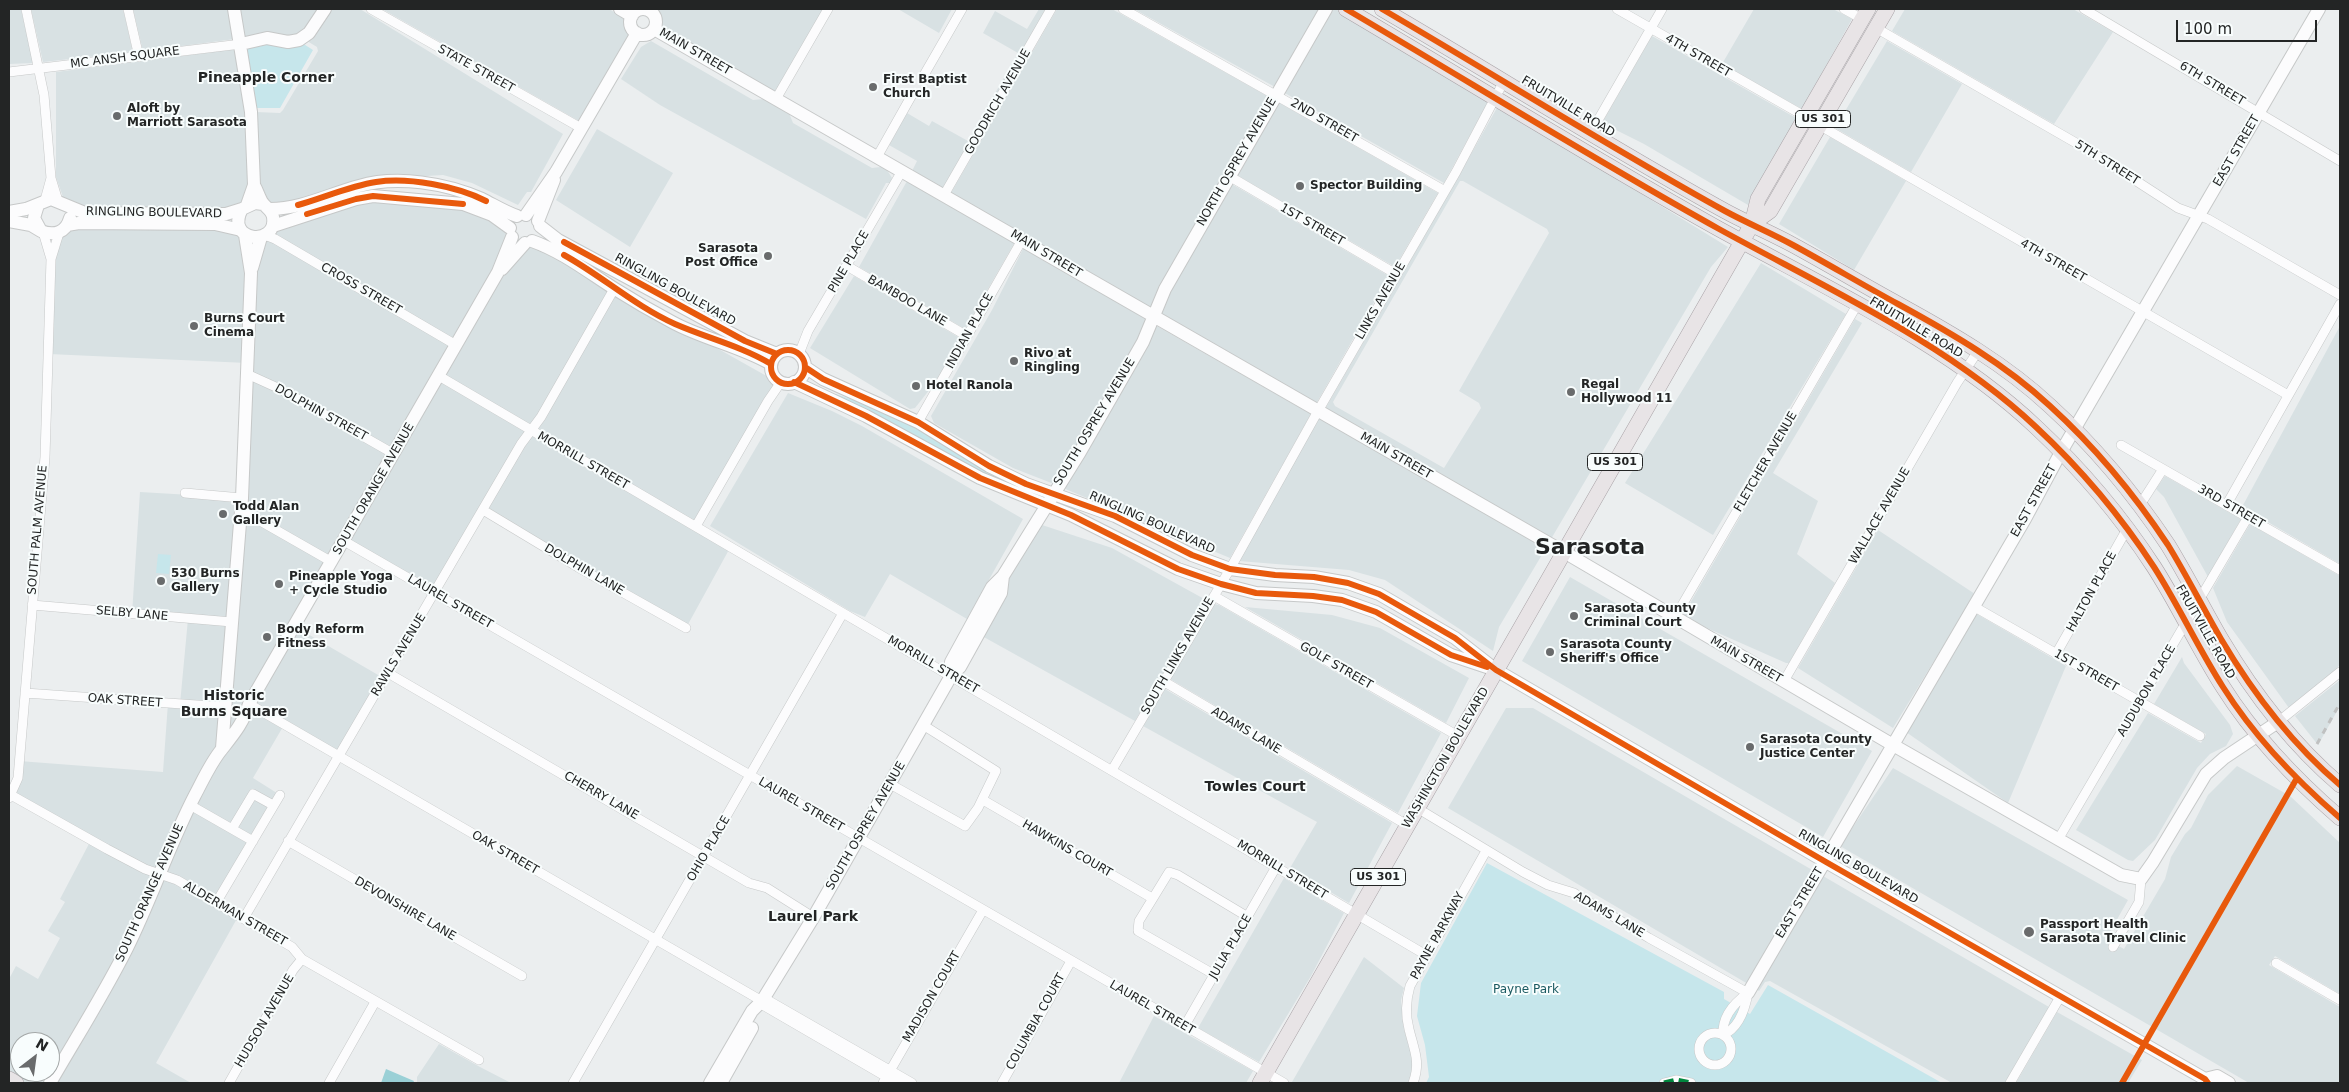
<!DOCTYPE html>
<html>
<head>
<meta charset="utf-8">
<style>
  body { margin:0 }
  #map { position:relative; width:2349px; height:1092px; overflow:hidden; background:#ebeeef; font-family:"DejaVu Sans",sans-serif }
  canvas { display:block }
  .frame { position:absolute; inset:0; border:10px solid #232525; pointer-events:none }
  .north { position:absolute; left:10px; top:1032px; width:50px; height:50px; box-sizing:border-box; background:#f8fdfd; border:1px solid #a3a7a7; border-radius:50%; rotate:30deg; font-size:14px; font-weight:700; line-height:20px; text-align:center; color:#232525 }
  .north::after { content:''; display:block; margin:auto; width:18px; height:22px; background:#696b6c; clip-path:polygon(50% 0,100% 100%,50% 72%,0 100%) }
  .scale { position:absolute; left:2176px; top:20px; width:141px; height:22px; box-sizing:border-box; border:2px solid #232525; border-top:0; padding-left:6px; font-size:15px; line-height:18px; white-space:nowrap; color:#232525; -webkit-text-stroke:4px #f8fdfd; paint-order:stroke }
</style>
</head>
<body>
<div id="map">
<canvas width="2349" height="1092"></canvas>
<div class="frame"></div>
<div class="north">N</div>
<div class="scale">100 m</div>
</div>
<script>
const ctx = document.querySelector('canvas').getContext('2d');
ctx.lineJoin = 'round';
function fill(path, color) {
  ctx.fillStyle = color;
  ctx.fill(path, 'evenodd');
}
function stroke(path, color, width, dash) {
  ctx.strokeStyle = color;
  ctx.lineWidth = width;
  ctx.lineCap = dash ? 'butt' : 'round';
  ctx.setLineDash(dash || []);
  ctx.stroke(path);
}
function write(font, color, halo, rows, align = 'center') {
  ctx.font = font + ' "DejaVu Sans",sans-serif';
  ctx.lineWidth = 4;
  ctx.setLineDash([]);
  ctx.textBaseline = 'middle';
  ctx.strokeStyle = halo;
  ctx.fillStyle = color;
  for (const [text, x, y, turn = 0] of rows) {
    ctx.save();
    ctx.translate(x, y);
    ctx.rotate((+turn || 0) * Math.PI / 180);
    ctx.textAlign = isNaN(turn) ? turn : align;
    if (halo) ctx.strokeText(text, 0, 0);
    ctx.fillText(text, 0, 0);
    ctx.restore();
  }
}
fill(new Path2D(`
  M9 9H21L33 63 9 64Z
  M31 9H123L133 52 43 62Z
  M133 9H229L235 39 143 51Z
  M239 9H319L304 32 291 36 245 37Z
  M330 9H360L563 134 531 192H527L518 205 472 183 443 175 410 177 288 203 273 204 269 202 259 180 256 112 280 113 283 110 318 51 317 47 307 41Z
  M382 9H609L626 19V27L631 34 579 121Z
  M656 9H823L775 92 661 26 660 15Z
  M898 9H952L939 33Z
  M1039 9H1046L943 188 912 171 917 161 889 145 907 113 929 126 932 121 968 141 1018 53 983 33 995 11 1027 29Z
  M1057 9H1112L1269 97 1151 310 951 193Z
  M1134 9H1321L1275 87Z
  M1332 9H1336L1489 100 1444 183 1283 92Z
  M1754 9H1833L1852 19 1802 109 1722 64Z
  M1905 9H2073L2113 32 2054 124 1892 31Z
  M1652 36 1796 118 1748 205 1644 144 1602 123Z
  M651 41 753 100 764 99 789 113 793 123 872 168 881 167 887 170 892 178 890 183H886L866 219 660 105 621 79 641 47Z
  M1887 41 1962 84 1911 172 1835 128Z
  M237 49 246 113 249 182 242 203 226 209 86 207 63 197 56 177V72Z
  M1278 102 1438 193 1395 267 1235 174Z
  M1498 106 1728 247 1711 267 1551 539 1325 409 1452 188ZM1460 181H1463L1547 229 1549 233 1459 391 1479 403 1481 408 1444 468 1335 406 1333 402Z
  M597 129 673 173 630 247 556 200Z
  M1830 137 1906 181 1854 270 1779 224Z
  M907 181 1015 242 965 329 859 267Z
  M1230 183 1389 276 1316 404 1159 314 1169 291Z
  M356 199 438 200 503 224 512 237 528 242 779 383 696 526 731 546 686 628 483 510 435 593 345 541 294 626 385 679 337 756 284 725 253 778 280 795 217 903 239 915 156 1063 191 1083H16L9 1079V979L16 966 38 979 60 938 48 931 65 902 60 899 91 840 11 795 19 761 163 772 168 703 180 704 188 619 132 614 140 492 242 498 247 363 49 354 51 259 67 225 215 224 253 238ZM20 1042H50V1072H20Z
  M1024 247 1147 320 1138 340 1054 484 1013 468 934 423 931 416 992 310Z
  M1761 263 1846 314 1713 535 1625 483Z
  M854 276 960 338 938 379 915 408 910 409 810 348Z
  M1855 319 1862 323 1773 473 1818 501 1797 554 1835 583 1789 663H1786L1682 617Z
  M1155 325 1311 414 1230 558 1063 488Z
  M2340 326V564L2242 507Z
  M788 393 832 411 862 426 1023 519 967 619 890 574 865 617 850 611 710 526Z
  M1319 418 1546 548 1499 627 1493 651 1385 580 1349 570 1239 561Z
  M2165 476 2241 519 2208 577 2164 497 2156 489Z
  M1039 524 1112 548 1206 600 1135 721 982 636 1008 578Z
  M2250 524 2340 576V664L2335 671 2289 708 2227 622 2213 588Z
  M1878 530 1975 594 1893 728 1798 668Z
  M1570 577 1872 751 1823 837 1522 661Z
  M1214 604 1219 605 1441 733 1398 813 1170 679Z
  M1245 607 1332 615 1380 628 1469 678 1446 723Z
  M1975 613 2066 666 2008 803 1906 732Z
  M2182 657 2184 663 2230 725 2233 734 2226 746 2210 754 2197 768 2155 840 2133 861 2128 860 2076 830 2148 713 2201 743 2206 734 2154 704Z
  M2340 680V706L2318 745 2295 716Z
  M1165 689 1392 823 1349 903 1290 868 1317 822 1143 726Z
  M1506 708H1533L1814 871 1748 984 1448 808Z
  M2237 766 2290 796 2340 843V994L2275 956 2269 965 2340 1007V1083H2249L1840 846 1893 768 2128 900 2106 939 2124 949 2165 879 2171 857 2185 834 2191 828 2208 795Z
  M1823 876 2049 1007 2005 1083H1952L1770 981 1765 982 1759 991 1756 989Z
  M1284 878 1344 913 1311 976 1259 1062 1198 1028Z
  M1364 957 1404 988 1401 1000 1404 1029 1413 1060V1071L1408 1083H1295L1292 1082Z
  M2057 1012 2142 1060 2128 1083H2016Z
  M1154 1016 1253 1071 1246 1083H1119Z
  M439 1044 480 1067 511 1083H417V1077Z`), '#d8e1e3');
fill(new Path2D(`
  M302 43 313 50 280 108H256L247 49 266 45Z
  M836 394 887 412 1004 479 1003 482 957 463 835 399Z
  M158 554 171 555 169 574 156 573Z
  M1487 863 1724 992V999L1750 1014 1768 985 1942 1083H1426L1429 1077 1425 1045 1417 1016 1421 983Z`), '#c6e6eb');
fill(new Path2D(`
  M386 1069 414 1081 413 1083H381Z`), '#9ad0d6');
const street = new Path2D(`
  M26 9 44 95 51 178
  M128 9 139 57
  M371 9 581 128
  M1123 9 1445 191
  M1617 9 1806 117
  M1844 9 1862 19
  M2084 9 2340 161
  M1876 28 2090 151 2178 208 2208 219 2340 295
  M9 72 241 44
  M924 75 962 9
  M776 99 828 9
  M1819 125 2288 395
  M1590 134 1662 9
  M877 157 913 93
  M1229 176 1396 274
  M944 195 1051 9
  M45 200 51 178 58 201
  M43 232 51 259 59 233
  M265 235 275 239 456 345
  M847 266 967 336
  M799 354 808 331 902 171
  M247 374 280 389 394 454
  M439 376 1426 955
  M918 422 1022 240
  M2121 445 2340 570
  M185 493 242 498
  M2227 504 2340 304
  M2140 505 2163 469
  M241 510 332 562
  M483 510 581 569 686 628
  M696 526 768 401 781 382
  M344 541 1284 1083
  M1214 596 1458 736
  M32 605 232 622
  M1973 606 2200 736
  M1674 619 1857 305
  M2056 654 2127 529
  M388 673 749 883 767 888 813 917
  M1163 681 1407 825
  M1784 681 1957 383 1978 351
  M25 693 225 707
  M249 704 762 1001
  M2278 722 2340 672
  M1112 770 1230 569 1318 411 1456 172 1504 81
  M890 784 965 826 978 808 996 771 923 725
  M11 795 107 849 145 869 177 880 292 947 302 959 479 1060
  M9 798 18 778 45 457 51 259
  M983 800 1152 898
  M190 805 232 829
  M1417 808 1523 872 1548 885 1574 893 1649 938 1748 993
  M2059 838 2248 517
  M253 841 232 829 253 794 273 805
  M288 841 522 976
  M216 903 280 795
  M244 918 521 444 541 417 614 289
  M2113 947 2139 902 2141 879
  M2276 963 2340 1000
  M1215 975 1138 931 1139 921 1169 872 1178 875 1248 917
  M1748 993C1745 1010 1739 1028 1723 1035 1722 1017 1734 1003 1748 993Z
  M764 998 912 1083
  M761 1004 897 1083
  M1184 1027 1276 867
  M1699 1049a16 16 0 1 1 32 0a16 16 0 1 1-32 0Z
  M229 1083 293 970 302 959
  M329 1083 375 1002
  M573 1083 843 613
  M883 1083 983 910
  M1002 1083 1071 961
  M1413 1083C1421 1062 1414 1050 1409 1029 1405 1014 1406 1000 1410 986L1486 851
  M1664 1083 1676 1080 1691 1083
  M2010 1083 2060 997`);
const secondary = new Path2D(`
  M234 9 251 112 254 185 247 205
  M620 9 632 16
  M630 22a13 13 0 1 1 26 0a13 13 0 1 1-26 0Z
  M654 29 1564 552 1893 745 2121 875 2141 879 2153 862 2206 774 2224 758 2278 722
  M241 44 267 38 288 42 299 40 309 33 325 9
  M254 185C257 190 259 197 262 202 266 208 272 210 273 217 278 247 224 242 242 209L255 203 263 204
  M38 205 34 218 41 231C54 236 66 233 70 218
  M270 209C301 209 329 194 359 186 397 175 446 183 482 199 494 205 505 212 517 216
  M9 212 26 209 51 199 85 213 226 214 242 209
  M526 215 556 172 637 33
  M9 221 31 225 41 231
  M538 221 554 180
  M67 225 79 223 215 224 241 230
  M273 226 356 199 373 196 463 204 492 215 510 228
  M540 226 558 240 745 341 777 354
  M532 241C563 252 588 272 615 289 634 301 653 312 672 322 703 339 740 346 771 364
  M252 268 261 237
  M502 269 525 243
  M771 367a17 17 0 1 1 34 0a17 17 0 1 1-34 0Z
  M805 367 823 379 918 422 989 466 1026 484 1115 516 1192 555 1230 569 1275 575 1314 577 1348 583 1379 594 1455 638 1496 670 1826 862 2205 1079 2208 1083
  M794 382 866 416 980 478 1071 515 1178 569 1221 584 1256 593 1313 596 1342 600 1376 612 1451 655 1487 667
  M951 676V662L992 587 1003 576 1080 452 1143 342 1165 289 1326 9
  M222 748 242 498 251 273 245 235
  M1748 993 2025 519 2061 452 2319 9
  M2205 1079 2217 1076 2229 1083
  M50 1083C76 1038 104 994 127 948 152 898 169 845 195 795 203 780 211 762 222 749 233 735 244 722 249 704L498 272 512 237
  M710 1083 752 1011 762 1001 813 918 951 676 960 667 1001 593 1003 576
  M721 1083 752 1028`);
const primary = new Path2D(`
  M1346 9C1470 82 1593 159 1719 229 1826 288 1947 343 2036 427 2081 469 2120 515 2154 567 2179 606 2198 648 2223 687 2254 736 2296 780 2340 818
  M1382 9C1497 76 1609 147 1725 211 1747 223 1771 233 1793 245 1828 264 1863 285 1898 304 1951 333 2005 364 2050 406 2095 447 2134 494 2168 545 2187 576 2203 608 2221 639 2253 693 2292 744 2340 785
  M1752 224 1770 211 1887 9
  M9 1079 16 1083
  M1260 1083 1752 224 1758 199 1868 9`);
stroke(street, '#c6c8c8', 10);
stroke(secondary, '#c6c8c8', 14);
stroke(primary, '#a8a2a6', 16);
stroke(street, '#fcfcfd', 9);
stroke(secondary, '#fcfcfd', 12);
stroke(primary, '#e8e4e6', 15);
stroke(new Path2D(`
  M2317 744 2340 703`), '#c0c1c1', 3, [6, 6]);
stroke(new Path2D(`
  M1664 1083 1676 1080 1691 1083`), '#00873e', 5, [10, 5]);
stroke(new Path2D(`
  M1346 9C1470 82 1593 159 1719 229 1826 288 1947 343 2036 427 2081 469 2120 515 2154 567 2179 606 2198 648 2223 687 2254 736 2296 780 2340 818
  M1382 9C1497 76 1609 147 1725 211 1747 223 1771 233 1793 245 1828 264 1863 285 1898 304 1951 333 2005 364 2050 406 2095 447 2134 494 2168 545 2187 576 2203 608 2221 639 2253 693 2292 744 2340 785
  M298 205C323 198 350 186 376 182 408 177 457 186 486 201
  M307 214 356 199 373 196 463 204
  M564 242 745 341 777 354
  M564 255C602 276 635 306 675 324 707 338 741 346 771 364
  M771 367a17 17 0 1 1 34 0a17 17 0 1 1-34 0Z
  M805 367 823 379 918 422 989 466 1026 484 1115 516 1192 555 1230 569 1275 575 1314 577 1348 583 1379 594 1455 638 1496 670 1826 862 2205 1079 2208 1083
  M794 382 866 416 980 478 1071 515 1178 569 1221 584 1256 593 1313 596 1342 600 1376 612 1451 655 1487 667
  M2122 1083 2297 778`), '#e8590c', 6);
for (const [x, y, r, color] of [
  [873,87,5,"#696b6c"],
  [117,116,5,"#696b6c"],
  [1300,186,5,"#696b6c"],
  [768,256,5,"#696b6c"],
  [194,326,5,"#696b6c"],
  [1014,361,5,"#696b6c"],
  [916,386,5,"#696b6c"],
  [1571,392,5,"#696b6c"],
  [223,514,5,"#696b6c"],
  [161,581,5,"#696b6c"],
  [279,584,5,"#696b6c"],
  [1574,616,5,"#696b6c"],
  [267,637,5,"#696b6c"],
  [1550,652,5,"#696b6c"],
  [1750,747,5,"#696b6c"],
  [2029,932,6,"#696b6c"]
]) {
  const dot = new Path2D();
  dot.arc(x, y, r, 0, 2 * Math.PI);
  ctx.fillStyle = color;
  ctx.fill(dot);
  stroke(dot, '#f8fdfd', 2);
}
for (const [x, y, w] of [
  [1823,119,55],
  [1615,462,55],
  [1378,877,55]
]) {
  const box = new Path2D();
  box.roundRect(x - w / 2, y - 8.5, w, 17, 4);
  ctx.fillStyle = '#f8fdfd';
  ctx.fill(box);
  stroke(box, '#232525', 1);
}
write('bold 11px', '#232525', null, [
  ["US 301",1823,119],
  ["US 301",1615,462],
  ["US 301",1378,877]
]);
write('12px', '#232525', '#f8fdfd', [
  ["MAIN STREET",695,52,30],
  ["4TH STREET",1698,56,30],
  ["MC ANSH SQUARE",125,58,-7],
  ["STATE STREET",476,69,29],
  ["6TH STREET",2212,84,31],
  ["GOODRICH AVENUE",998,102,-60],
  ["FRUITVILLE ROAD",1568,107,31],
  ["2ND STREET",1324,121,30],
  ["EAST STREET",2237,151,-60],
  ["NORTH OSPREY AVENUE",1237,162,-60],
  ["5TH STREET",2107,163,32],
  ["RINGLING BOULEVARD",154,213,1],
  ["1ST STREET",1312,225,30],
  ["MAIN STREET",1046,254,31],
  ["4TH STREET",2053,261,30],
  ["PINE PLACE",849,262,-60],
  ["CROSS STREET",361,289,30],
  ["RINGLING BOULEVARD",675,290,29],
  ["BAMBOO LANE",907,301,30],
  ["LINKS AVENUE",1381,301,-60],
  ["FRUITVILLE ROAD",1916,328,31],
  ["INDIAN PLACE",970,331,-61],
  ["DOLPHIN STREET",321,413,29],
  ["SOUTH OSPREY AVENUE",1095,422,-59],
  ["MAIN STREET",1396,456,30],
  ["MORRILL STREET",583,461,30],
  ["FLETCHER AVENUE",1766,462,-60],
  ["SOUTH ORANGE AVENUE",374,489,-60],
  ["EAST STREET",2034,501,-61],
  ["3RD STREET",2231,507,30],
  ["WALLACE AVENUE",1880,516,-60],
  ["RINGLING BOULEVARD",1152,523,24],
  ["SOUTH PALM AVENUE",38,530,-85],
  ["DOLPHIN LANE",584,570,30],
  ["HALTON PLACE",2092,592,-61],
  ["LAUREL STREET",450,602,30],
  ["SELBY LANE",132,614,5],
  ["FRUITVILLE ROAD",2205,632,60],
  ["RAWLS AVENUE",399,655,-59],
  ["SOUTH LINKS AVENUE",1178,656,-60],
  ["MAIN STREET",1746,660,30],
  ["MORRILL STREET",933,665,30],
  ["GOLF STREET",1336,666,30],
  ["1ST STREET",2086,671,30],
  ["AUDUBON PLACE",2147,691,-60],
  ["OAK STREET",125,701,4],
  ["ADAMS LANE",1246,731,31],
  ["WASHINGTON BOULEVARD",1446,758,-60],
  ["CHERRY LANE",601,796,30],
  ["LAUREL STREET",801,805,30],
  ["SOUTH OSPREY AVENUE",866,826,-60],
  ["OHIO PLACE",709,849,-60],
  ["HAWKINS COURT",1067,849,30],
  ["OAK STREET",505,853,30],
  ["RINGLING BOULEVARD",1858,867,30],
  ["MORRILL STREET",1282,870,31],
  ["SOUTH ORANGE AVENUE",150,893,-66],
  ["EAST STREET",1800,903,-59],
  ["DEVONSHIRE LANE",405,909,30],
  ["ALDERMAN STREET",235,914,30],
  ["ADAMS LANE",1609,915,30],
  ["PAYNE PARKWAY",1438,936,-61],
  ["JULIA PLACE",1231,947,-60],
  ["MADISON COURT",932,997,-60],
  ["LAUREL STREET",1152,1008,30],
  ["HUDSON AVENUE",265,1021,-60],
  ["COLUMBIA COURT",1036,1022,-61]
]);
write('bold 12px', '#232525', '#f8fdfd', [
  ["First Baptist",883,80],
  ["Church",883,94],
  ["Aloft by",127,109],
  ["Marriott Sarasota",127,123],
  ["Spector Building",1310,186],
  ["Sarasota",758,249,"right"],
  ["Post Office",758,263,"right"],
  ["Burns Court",204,319],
  ["Cinema",204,333],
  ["Rivo at",1024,354],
  ["Ringling",1024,368],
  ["Regal",1581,385],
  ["Hollywood 11",1581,399],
  ["Hotel Ranola",926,386],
  ["Todd Alan",233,507],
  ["Gallery",233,521],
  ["530 Burns",171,574],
  ["Gallery",171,588],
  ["Pineapple Yoga",289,577],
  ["+ Cycle Studio",289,591],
  ["Sarasota County",1584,609],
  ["Criminal Court",1584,623],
  ["Body Reform",277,630],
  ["Fitness",277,644],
  ["Sarasota County",1560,645],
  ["Sheriff's Office",1560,659],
  ["Sarasota County",1760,740],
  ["Justice Center",1760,754],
  ["Passport Health",2040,925],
  ["Sarasota Travel Clinic",2040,939]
], 'left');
write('12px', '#1a5960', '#f8fdfd', [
  ["Payne Park",1526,990]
]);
write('bold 14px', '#232525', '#f8fdfd', [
  ["Pineapple Corner",266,78],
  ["Historic",234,696],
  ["Burns Square",234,712],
  ["Towles Court",1255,787],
  ["Laurel Park",813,917]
]);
write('bold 22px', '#232525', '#f8fdfd', [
  ["Sarasota",1590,548]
]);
</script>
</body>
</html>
